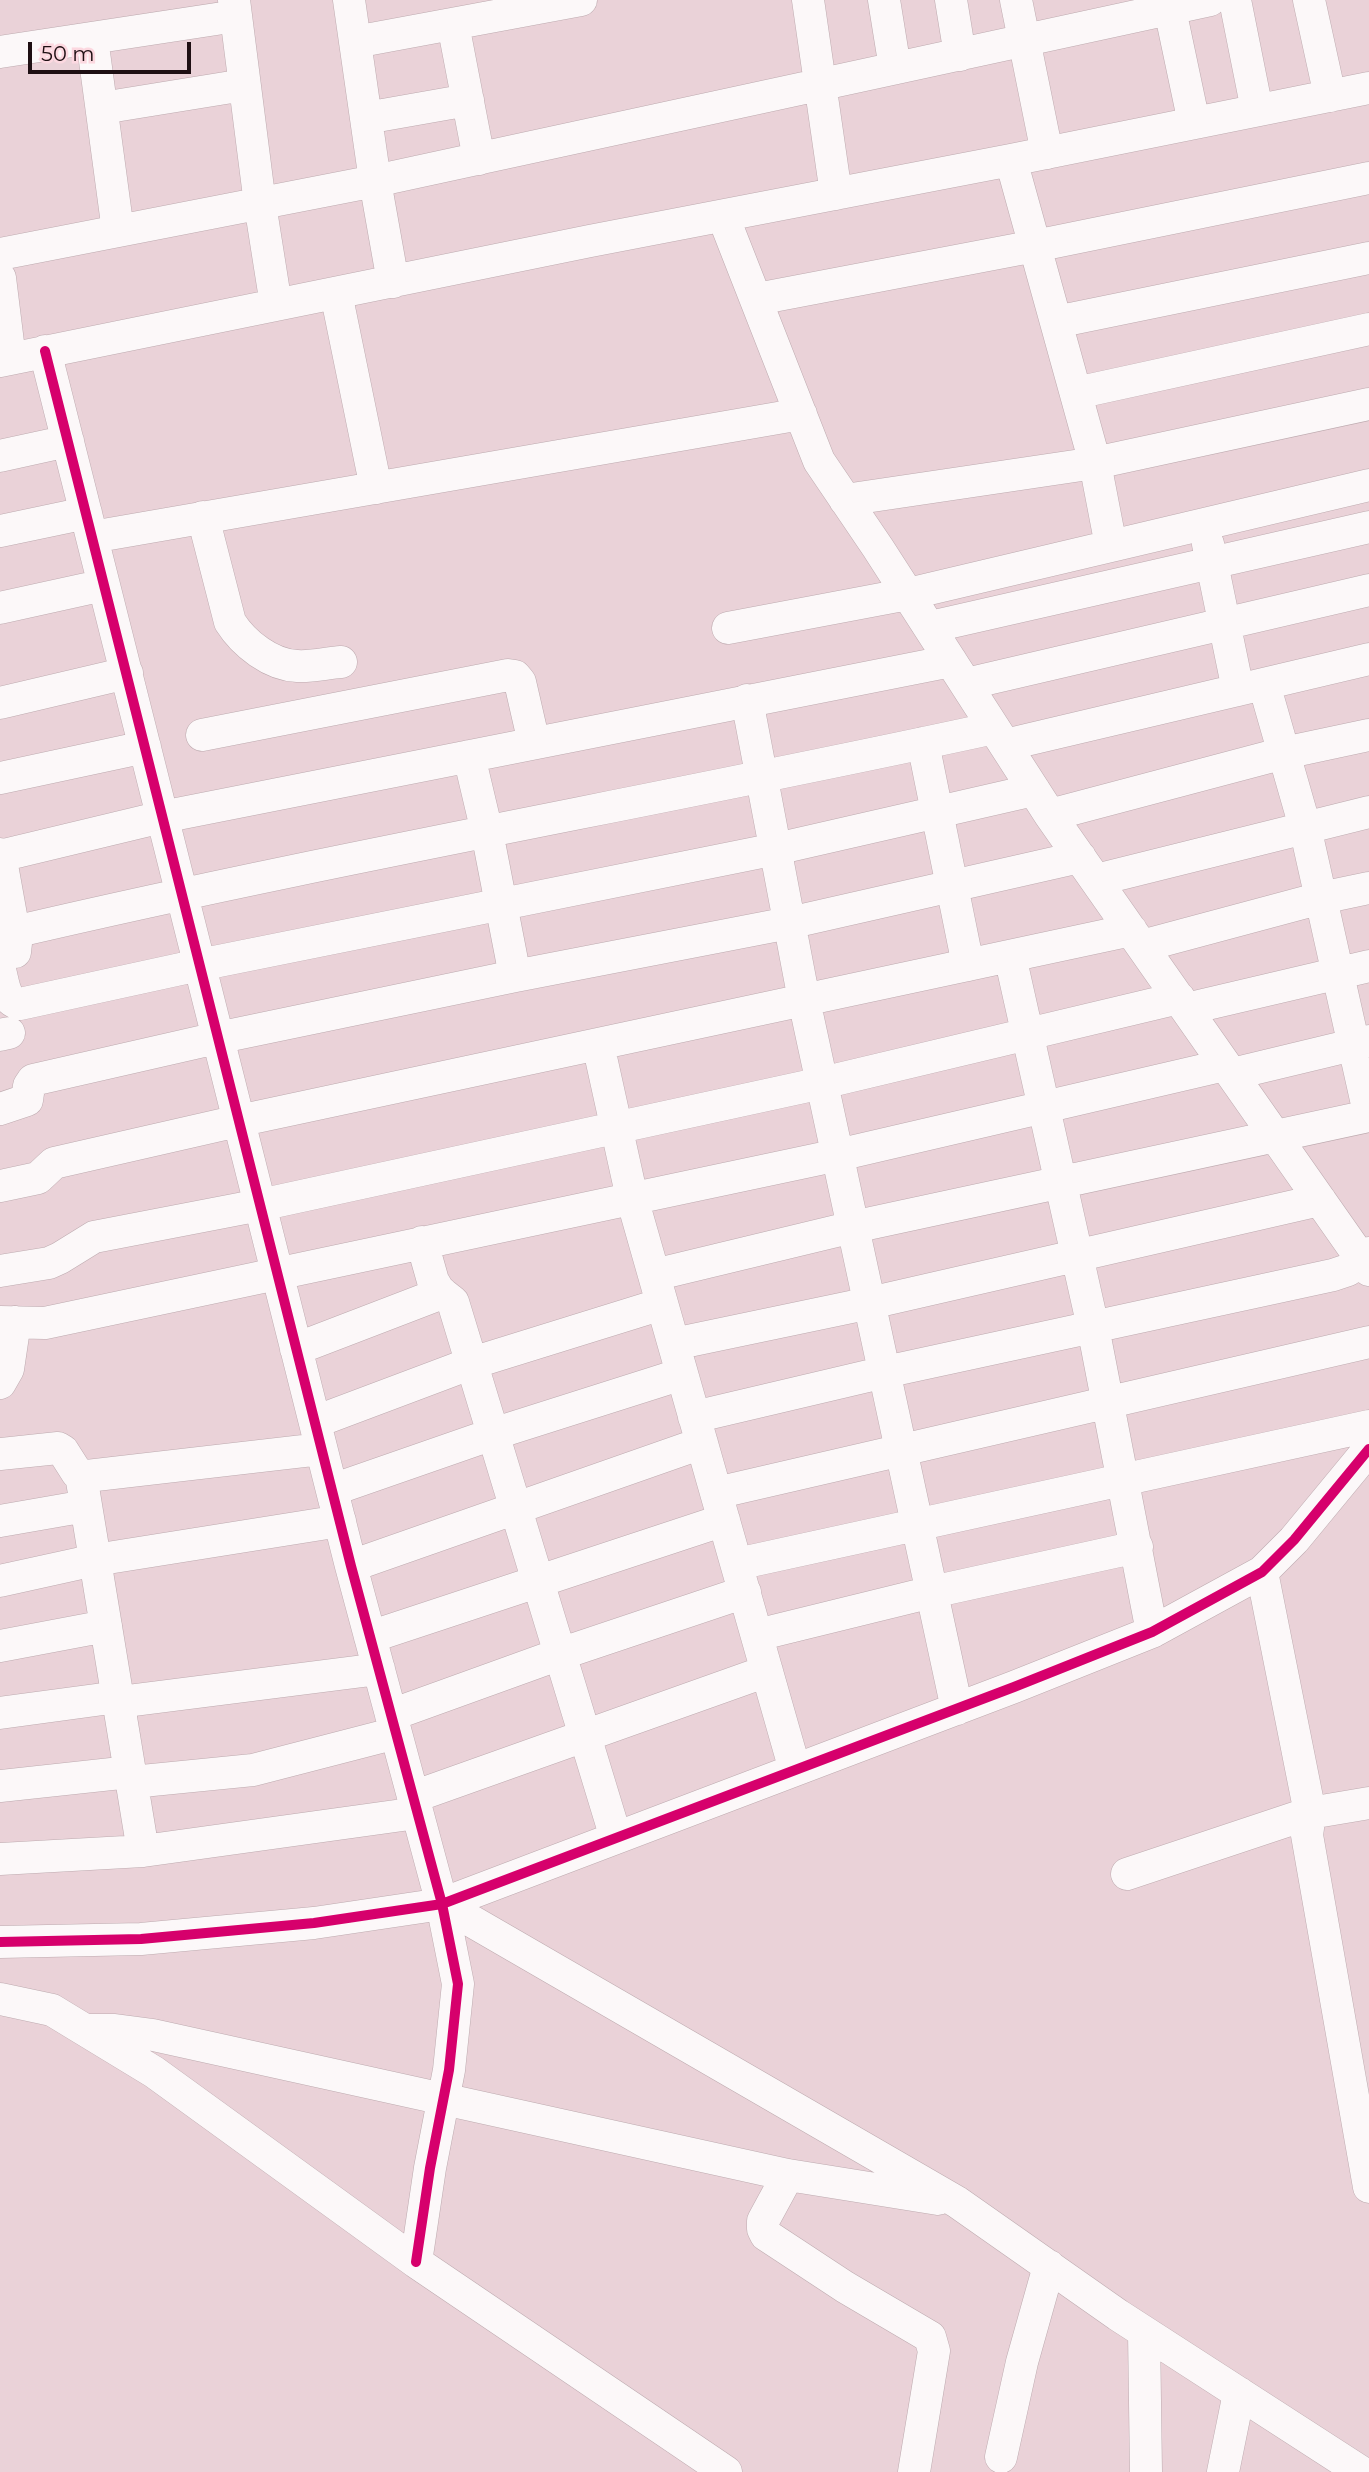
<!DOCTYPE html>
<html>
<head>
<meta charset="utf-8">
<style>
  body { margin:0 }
  #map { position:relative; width:1369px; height:2472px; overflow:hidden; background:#ead2d8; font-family:Montserrat,sans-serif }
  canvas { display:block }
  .scale { position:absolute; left:28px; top:42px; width:163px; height:32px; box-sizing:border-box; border:4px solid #1e0f13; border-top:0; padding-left:9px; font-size:21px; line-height:24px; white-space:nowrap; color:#1e0f13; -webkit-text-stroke:5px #fcd8e0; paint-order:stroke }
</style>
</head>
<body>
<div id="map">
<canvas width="1369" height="2472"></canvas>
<div class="scale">50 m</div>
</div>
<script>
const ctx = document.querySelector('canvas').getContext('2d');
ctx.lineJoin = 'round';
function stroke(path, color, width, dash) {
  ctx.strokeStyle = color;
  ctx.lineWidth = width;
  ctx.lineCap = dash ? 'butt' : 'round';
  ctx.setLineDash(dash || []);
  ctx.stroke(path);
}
const minor = new Path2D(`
  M234 0 260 204 276 305
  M349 0 375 181 393 282
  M808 0 836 194
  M884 0 895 68
  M951 0 960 55
  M1016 0 1047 153
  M1168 0 1194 123
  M1235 0 1257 110
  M1309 0 1330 96
  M453 24 479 159
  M92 38 118 231
  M355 42 581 0
  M0 52 236 16
  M102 108 244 85
  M366 118 468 100
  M1011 160 1095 463 1111 546
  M723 216 819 461 878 548 1050 815 1369 1270
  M0 254 375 181 1210 0
  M0 278 10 359
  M336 293 376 488
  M757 299 1035 246 1369 178
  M1056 322 1369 258
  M45 351 351 1566 442 1904 458 1984 449 2070 430 2168 416 2262
  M0 361 590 241 1011 160 1369 88
  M1076 393 1369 329
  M0 456 68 441
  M845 500 1095 463 1369 404
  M203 517 230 622C244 644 271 665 297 666 312 667 327 663 341 662
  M0 531 86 513
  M92 537 801 414
  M1208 544 1238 690
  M0 608 104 585
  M930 627 1369 527
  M728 628 908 594 1369 485
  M966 684 1369 590
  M1264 684 1305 827 1369 1113
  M747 700 804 1000 957 1709
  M0 703 127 673
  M202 735 508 675 515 676 520 682 534 743
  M923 743 968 965
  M1005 745 1369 659
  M469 756 487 832 515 976
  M0 778 145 747
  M1050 815 1284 753 1369 735
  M0 854 16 943 15 952
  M0 856 162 817 951 661
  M1096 880 1369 812
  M14 932C339 856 668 799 994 728
  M1142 946 1321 898 1369 888
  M1010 956 1093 1327 1152 1632
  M0 970C4 984 4 1001 20 1004L199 965 776 849 1034 790
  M1186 1009 1369 966
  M0 1035 9 1033
  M598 1044 632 1198 795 1770
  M1232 1074 1369 1041
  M0 1109 27 1100 29 1086 33 1080 217 1038 515 976 789 923 1080 857
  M0 1186 38 1178 54 1163 238 1121 1131 930
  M422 1242 433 1281 439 1291 453 1302 616 1838
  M0 1271 49 1263 60 1258 94 1237 260 1205 822 1083 1179 998
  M654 1275 853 1227 1369 1116
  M0 1322 45 1323 838 1155 1225 1065
  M674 1344 870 1303 1320 1200
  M296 1349 442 1293
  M0 1383 8 1369 15 1322
  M694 1417 885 1372 1333 1275 1348 1270 1369 1253
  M315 1422 472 1363 662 1304
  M0 1454 58 1448 63 1451 77 1473 87 1476 321 1449
  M81 1475 143 1851
  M332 1490 493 1434 682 1374
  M716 1493 1369 1342
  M0 1521 86 1506
  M737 1564 1369 1426
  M351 1566 702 1443
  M1262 1572 1310 1813 1307 1835 1369 2187
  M0 1581 95 1560 340 1521
  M757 1635 932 1592 1137 1547
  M370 1637 724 1520
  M0 1646 106 1626
  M119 1702 379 1669
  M0 1713 118 1697
  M391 1715 560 1654 745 1592
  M132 1782 253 1770 396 1733
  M0 1786 130 1772
  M413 1797 767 1671
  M0 1859 143 1851 417 1813
  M1127 1874 1310 1813 1369 1803
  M442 1904 957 2202 1118 2315 1361 2472
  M0 1942 141 1939 314 1923 442 1904 1014 1687 1152 1632 1262 1572 1294 1540 1369 1449
  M0 1999 52 2010 154 2072 416 2262 726 2472
  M86 2030H115L153 2035 788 2175 938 2199
  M788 2175 763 2221V2229L766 2235 845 2287 930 2337 934 2351 914 2472
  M1144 2332 1146 2472
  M1001 2457 1022 2362 1049 2266
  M1223 2472 1239 2393`);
stroke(minor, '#bdaaaf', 33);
stroke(minor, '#fcf8f9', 32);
stroke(new Path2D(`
  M45 351 351 1566 442 1904 458 1984 449 2070 430 2168 416 2262
  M0 1942 141 1939 314 1923 442 1904 1014 1687 1152 1632 1262 1572 1294 1540 1369 1449`), '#d6006c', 10);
</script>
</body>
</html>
